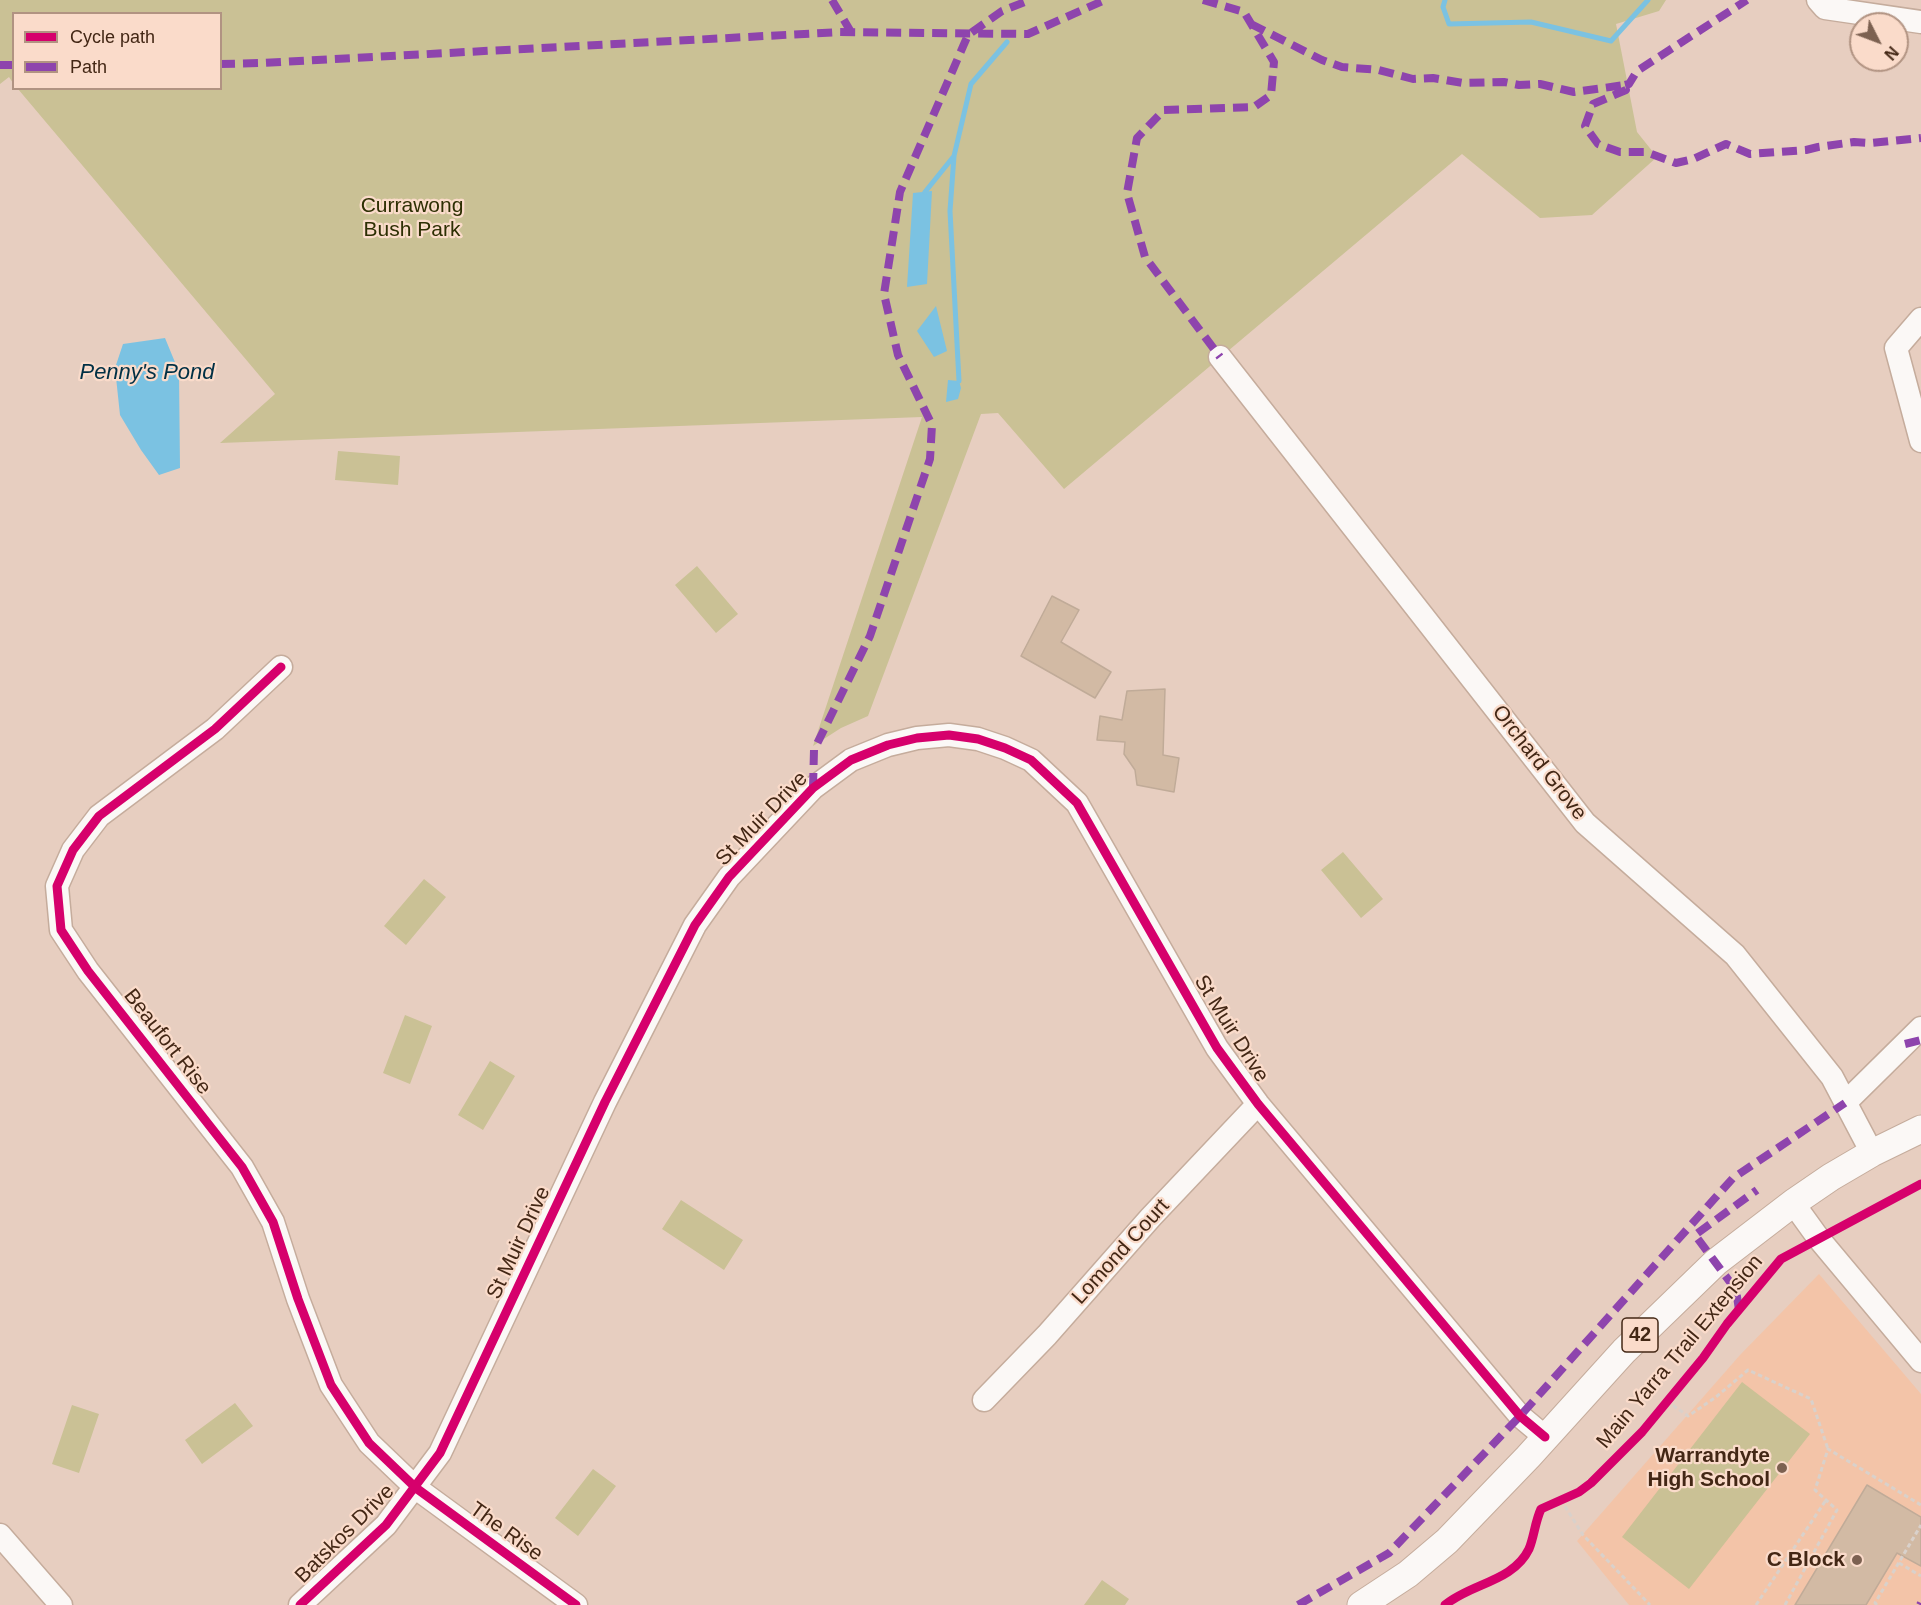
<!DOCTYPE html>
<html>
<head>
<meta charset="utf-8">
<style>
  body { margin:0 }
  #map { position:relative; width:1921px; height:1605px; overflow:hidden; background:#e7cec0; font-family:Arial,sans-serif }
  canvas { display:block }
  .legend { position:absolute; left:12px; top:12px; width:210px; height:78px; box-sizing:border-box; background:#fadbca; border:2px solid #b19382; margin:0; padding:8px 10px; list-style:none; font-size:18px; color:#432715 }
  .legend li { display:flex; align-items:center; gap:12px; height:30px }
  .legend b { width:30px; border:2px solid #b19382 }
  .north { position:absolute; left:1849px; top:12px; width:60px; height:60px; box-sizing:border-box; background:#fadbca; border:2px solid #b19382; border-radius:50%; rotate:132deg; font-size:16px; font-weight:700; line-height:24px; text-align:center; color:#432715 }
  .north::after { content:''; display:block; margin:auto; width:21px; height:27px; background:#7c6151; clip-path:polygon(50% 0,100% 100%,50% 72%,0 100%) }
</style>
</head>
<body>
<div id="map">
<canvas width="1921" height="1605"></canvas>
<ul class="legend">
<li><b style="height:8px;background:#d6006c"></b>Cycle path</li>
<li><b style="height:8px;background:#8e44ad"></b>Path</li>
</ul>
<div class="north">N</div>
</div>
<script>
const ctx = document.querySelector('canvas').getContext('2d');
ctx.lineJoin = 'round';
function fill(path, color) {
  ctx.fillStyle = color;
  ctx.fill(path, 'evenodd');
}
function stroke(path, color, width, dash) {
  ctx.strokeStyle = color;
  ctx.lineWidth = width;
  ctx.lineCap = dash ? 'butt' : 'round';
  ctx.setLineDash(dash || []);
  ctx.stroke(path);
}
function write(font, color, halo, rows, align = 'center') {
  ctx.font = font + ' Arial,sans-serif';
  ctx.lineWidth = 4.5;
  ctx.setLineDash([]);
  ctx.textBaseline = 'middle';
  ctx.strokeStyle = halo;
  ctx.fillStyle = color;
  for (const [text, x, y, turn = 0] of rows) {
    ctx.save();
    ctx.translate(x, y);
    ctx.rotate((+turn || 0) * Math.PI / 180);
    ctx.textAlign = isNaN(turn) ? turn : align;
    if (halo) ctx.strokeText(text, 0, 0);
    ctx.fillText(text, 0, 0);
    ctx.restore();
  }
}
fill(new Path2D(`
  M1819 1274 1921 1394V1605H1629L1577 1541 1740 1355Z`), '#f3c4a8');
fill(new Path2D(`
  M0 0H1666L1659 11 1616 24 1637 132 1657 157 1592 215 1540 218 1462 154 1064 489 998 413 981 414 868 716 841 728 813 746 922 417 220 443 275 394 18 89 220 88V14H14L13 83 9 77 0 84Z
  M338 451 400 456 398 485 335 480Z
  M697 566 738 614 716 633 675 585Z
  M1343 852 1383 899 1361 918 1321 870Z
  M424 879 446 897 406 945 384 926Z
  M405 1015 432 1026 410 1084 383 1073Z
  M490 1061 515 1076 483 1130 458 1115Z
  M681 1200 743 1240 724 1270 662 1229Z
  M1742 1382 1810 1434 1689 1589 1622 1537Z
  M235 1403 253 1426 202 1464 185 1440Z
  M72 1405 99 1414 79 1473 52 1464Z
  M593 1469 616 1486 578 1536 555 1518Z
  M1102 1580 1129 1599 1125 1605H1084Z`), '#cac195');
fill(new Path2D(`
  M932 191 927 284 907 287 913 193Z
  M936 306 947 351 934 357 917 331Z
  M165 338 179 372 180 468 159 475 141 450 120 415 115 368 123 344Z
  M948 380 959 381 961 388 958 399 946 402Z`), '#7bc2e2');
stroke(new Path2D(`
  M1445 0 1443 7 1449 24 1531 22 1611 41 1648 0
  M925 192 954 156
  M959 381 950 211 954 156 971 84 1007 42`), '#7bc2e2', 5);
const building = new Path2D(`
  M1052 596 1079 610 1061 642 1111 672 1095 698 1021 656Z
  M1165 689 1163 755 1179 758 1174 792 1137 785 1135 770 1124 754 1125 742 1097 740 1100 716 1122 720 1127 691Z
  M1867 1485 1921 1517V1566L1897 1553 1866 1605H1795Z`);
fill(building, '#d2baa4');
stroke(building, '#c0ab98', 1.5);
const minor = new Path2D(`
  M1818 0 1825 8 1921 22
  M1921 319 1896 348 1921 441
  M1220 357 1585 823 1735 955 1832 1077 1872 1153
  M281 667 215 729 99 816 73 850 57 886 61 930 88 971 242 1167 273 1222 298 1299 331 1385 369 1443 416 1488 576 1605
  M1845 1103 1921 1028
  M1793 1203 1819 1239 1921 1361
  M984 1400 1047 1335 1151 1217 1258 1104
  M0 1535 61 1605
  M300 1605 386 1525 440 1453 605 1102 695 925 729 877 813 788 851 760 888 745 917 738 949 735 978 739 1005 748 1031 760 1077 803 1217 1048 1258 1104 1520 1416 1545 1437`);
const major = new Path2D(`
  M1361 1605 1408 1574 1447 1541 1528 1457 1624 1351 1716 1262 1793 1203 1831 1177 1872 1153 1921 1129`);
stroke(minor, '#c5ac9c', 25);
stroke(major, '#c5ac9c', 29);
stroke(new Path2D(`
  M1667 1401 1688 1416 1716 1397 1748 1370 1811 1399 1828 1449
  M1561 1500 1583 1535 1650 1605
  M1899 1563 1921 1576
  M1756 1605 1826 1500
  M1785 1605 1837 1510 1815 1490 1828 1449 1921 1505
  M1877 1605 1875 1603 1921 1525`), '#d9d1cb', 3, [4.5, 3]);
stroke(minor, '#fbf8f6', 22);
stroke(major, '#fbf8f6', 27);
stroke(new Path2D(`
  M832 0 851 32
  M1203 0 1244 12 1274 62 1271 95 1254 107 1164 110 1137 138 1127 193 1145 257 1220 357
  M1251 24 1322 60 1342 67 1379 70 1413 79 1433 78 1463 83 1504 82 1519 85 1540 84 1574 92 1625 85 1626 90 1593 104 1585 126 1598 144 1620 152H1646L1676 163 1693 159 1726 144 1750 154 1806 150 1818 147 1854 142 1871 143 1921 138
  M220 64 261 63 840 32 1028 34 1105 0
  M0 65H14
  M1625 85 1629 84 1637 71 1747 0
  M813 788 814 750 870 636 930 459 932 425 898 355 884 294 900 192 968 35 1002 11 1030 0
  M1905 1044 1921 1040
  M1739 1310 1736 1290 1695 1235 1757 1190
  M1298 1605 1389 1553 1520 1416 1733 1178 1845 1103
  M1920 1605 1921 1603`), '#8e44ad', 8, [15, 8]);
stroke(new Path2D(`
  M281 667 215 729 99 816 73 850 57 886 61 930 88 971 242 1167 273 1222 298 1299 331 1385 369 1443 416 1488 576 1605
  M300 1605 386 1525 440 1453 605 1102 695 925 729 877 813 788 851 760 888 745 917 738 949 735 978 739 1005 748 1031 760 1077 803 1217 1048 1258 1104 1520 1416 1545 1437
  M1445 1605C1471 1583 1513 1582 1529 1549 1534 1537 1535 1522 1541 1509L1579 1492 1591 1483 1642 1432 1703 1358 1727 1324 1781 1259 1921 1184`), '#d6006c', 9);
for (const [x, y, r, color] of [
  [1782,1468,6,"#7c6151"],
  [1857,1560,6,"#7c6151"]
]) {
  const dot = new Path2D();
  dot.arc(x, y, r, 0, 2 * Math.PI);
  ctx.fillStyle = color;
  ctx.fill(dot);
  stroke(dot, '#fadbca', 2);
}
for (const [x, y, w] of [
  [1640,1335,36]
]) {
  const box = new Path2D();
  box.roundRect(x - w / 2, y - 17, w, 34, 4.5);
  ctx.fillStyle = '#fadbca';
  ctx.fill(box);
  stroke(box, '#432715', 1.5);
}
write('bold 20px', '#432715', null, [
  ["42",1640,1335]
]);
write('21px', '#2d2f03', '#fadbca', [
  ["Currawong",412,206],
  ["Bush Park",412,230]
]);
write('21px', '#432715', '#fadbca', [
  ["Orchard Grove",1539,763,52],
  ["St Muir Drive",762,819,-46],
  ["St Muir Drive",1231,1029,58],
  ["Beaufort Rise",167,1042,52],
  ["St Muir Drive",519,1243,-65],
  ["Lomond Court",1121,1252,-48],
  ["Main Yarra Trail Extension",1680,1352,-50],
  ["The Rise",506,1532,36],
  ["Batskos Drive",345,1534,-45]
]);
write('bold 21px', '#432715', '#fadbca', [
  ["Warrandyte",1770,1456],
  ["High School",1770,1480],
  ["C Block",1845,1560]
], 'right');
write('italic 22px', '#003045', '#fadbca', [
  ["Penny's Pond",147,373]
]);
</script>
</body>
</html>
